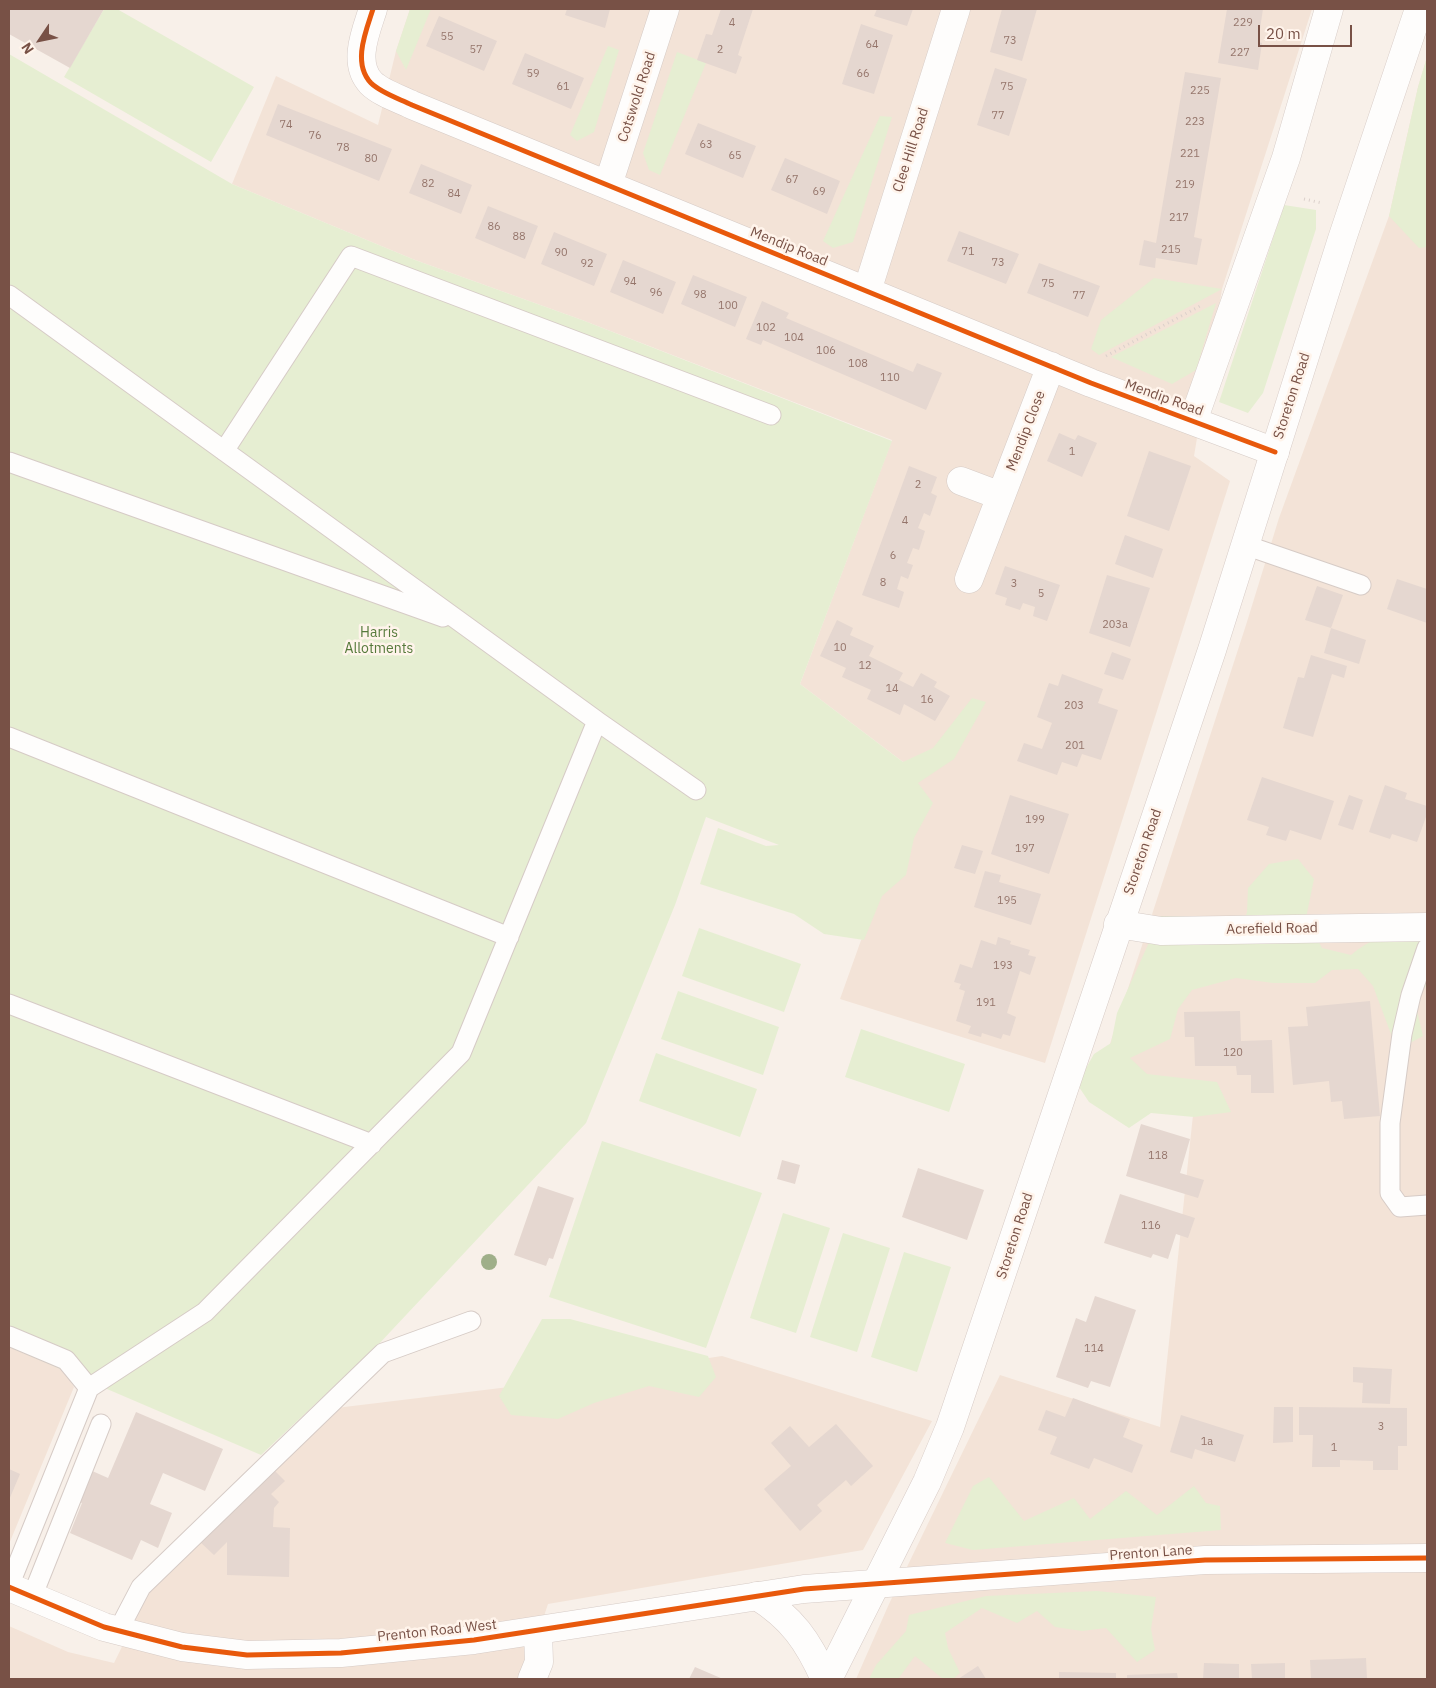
<!DOCTYPE html>
<html>
<head>
<meta charset="utf-8">
<style>
  body { margin:0 }
  #map { position:relative; width:1436px; height:1688px; overflow:hidden; background:#f8f0e9; font-family:"IBM Plex Sans",sans-serif }
  canvas { display:block }
  .frame { position:absolute; inset:0; border:10px solid #785146; pointer-events:none }
  .north { position:absolute; left:15px; top:15px; width:50px; height:50px; -webkit-text-stroke:4px #fff4eb; paint-order:stroke; rotate:236deg; font-size:14px; font-weight:700; line-height:20px; text-align:center; color:#785146 }
  .north::after { content:''; display:block; margin:auto; width:18px; height:22px; background:#785146; clip-path:polygon(50% 0,100% 100%,50% 72%,0 100%) }
  .scale { position:absolute; left:1258px; top:25px; width:94px; height:22px; box-sizing:border-box; border:2px solid #785146; border-top:0; padding-left:6px; font-size:15px; line-height:18px; white-space:nowrap; color:#785146; -webkit-text-stroke:4px #fff4eb; paint-order:stroke }
</style>
</head>
<body>
<div id="map">
<canvas width="1436" height="1688"></canvas>
<div class="frame"></div>
<div class="north">N</div>
<div class="scale">20 m</div>
</div>
<script>
const ctx = document.querySelector('canvas').getContext('2d');
ctx.lineJoin = 'round';
function fill(path, color) {
  ctx.fillStyle = color;
  ctx.fill(path, 'evenodd');
}
function stroke(path, color, width, dash) {
  ctx.strokeStyle = color;
  ctx.lineWidth = width;
  ctx.lineCap = dash ? 'butt' : 'round';
  ctx.setLineDash(dash || []);
  ctx.stroke(path);
}
function write(font, color, halo, rows, align = 'center') {
  ctx.font = font + ' "IBM Plex Sans",sans-serif';
  ctx.lineWidth = 5;
  ctx.setLineDash([]);
  ctx.textBaseline = 'middle';
  ctx.strokeStyle = halo;
  ctx.fillStyle = color;
  for (const [text, x, y, turn = 0] of rows) {
    ctx.save();
    ctx.translate(x, y);
    ctx.rotate((+turn || 0) * Math.PI / 180);
    ctx.textAlign = isNaN(turn) ? turn : align;
    if (halo) ctx.strokeText(text, 0, 0);
    ctx.fillText(text, 0, 0);
    ctx.restore();
  }
}
fill(new Path2D(`
  M410 9H1312L1222 289 1194 456 1230 481 1045 1063 840 999 869 918 915 771 800 684 892 440 582 320 415 260 232 184 276 76 378 125 396 51Z
  M1427 57V1679H856L889 1604 1000 1375 1160 1427 1193 1115 1096 1087 1246 625 1279 518 1389 216 1418 87Z
  M9 1347 64 1370 74 1387 9 1544Z
  M722 1356 932 1421 863 1550 548 1604 523 1679H9V1626L68 1652 114 1663 148 1594 197 1539 328 1409 550 1382Z`), '#f3e3d7');
fill(new Path2D(`
  M104 9H117L254 87 211 162 64 77Z
  M410 9H431L406 70 396 51Z
  M608 46 619 50 594 132 577 141 570 135Z
  M677 52 706 63 660 175 649 170 643 153Z
  M9 54 232 184 415 260 582 320 892 441 800 684 903 762 933 748 972 698 986 702 954 759 918 783 933 803 914 838 906 875 882 896 864 940 824 934 794 914 700 884 718 828 766 846 779 845 706 817 675 905 586 1123 377 1346 261 1455 9 1347Z
  M1427 57V247L1419 248 1389 216 1418 87Z
  M880 116 892 117 853 242 833 248 823 241Z
  M1284 205 1316 210V229L1263 393 1248 413 1219 402Z
  M1154 278 1222 289 1099 355 1091 349 1101 320Z
  M1216 303 1196 370 1172 384 1111 357Z
  M1298 859 1314 879 1306 918 1322 948 1351 955C1375 935 1396 931 1427 935V986L1413 994 1423 1036 1397 1050 1373 986 1358 969 1332 970 1315 983H1273L1236 978 1192 990 1178 1009 1170 1039 1130 1058 1147 1074 1217 1082 1231 1112 1194 1117 1151 1113 1129 1128 1089 1102 1077 1084 1094 1054 1111 1043 1117 1013 1161 916H1205L1219 939 1239 937 1247 912 1248 888 1269 864Z
  M699 928 801 964 784 1012 682 976Z
  M678 991 779 1027 763 1075 661 1039Z
  M861 1029 965 1064 949 1112 845 1077Z
  M656 1053 757 1089 740 1137 639 1101Z
  M602 1141 762 1193 706 1348 549 1297Z
  M783 1213 830 1228 796 1333 750 1318Z
  M843 1233 890 1248 857 1352 810 1337Z
  M904 1252 951 1267 917 1372 871 1357Z
  M542 1319H570L708 1356 716 1377 699 1397 649 1386 594 1403 558 1419 511 1415 499 1396Z
  M989 1477 1024 1521 1074 1498 1090 1519 1126 1491 1157 1515 1194 1486 1206 1503 1220 1506 1221 1530 973 1550 945 1543 973 1486Z
  M1097 1591 1156 1597 1151 1629 1155 1650 1137 1662 1106 1628 1082 1631 1055 1627 1037 1611 1017 1623 982 1608 945 1633 948 1648 960 1673 953 1679H943L915 1656 898 1679H869L876 1665 906 1631 909 1615 986 1596Z`), '#e6eed2');
fill(new Path2D(`
  M9 9H104L70 68 9 34Z
  M567 9H610L605 28 565 15Z
  M721 9H753L738 55 742 57 736 74 697 60 706 34 712 35Z
  M877 9H913L907 26 874 16Z
  M1002 9H1037L1022 61 990 52Z
  M1227 9H1263L1258 42 1262 43 1258 70 1218 63Z
  M439 16 497 41 484 71 426 46Z
  M861 24 893 35 874 94 842 84Z
  M525 53 584 78 571 109 512 84Z
  M995 68 1027 79 1009 136 977 125Z
  M1185 72 1221 78 1194 237 1202 239 1197 265 1156 258 1155 268 1139 265 1144 240 1156 243Z
  M278 104 392 149 379 181 266 135Z
  M698 123 756 146 743 178 685 154Z
  M785 158 840 181 827 214 771 190Z
  M421 164 472 185 461 214 409 193Z
  M488 206 538 226 525 259 475 238Z
  M959 231 1019 254 1006 284 947 261Z
  M554 232 607 254 594 286 541 264Z
  M623 260 676 282 663 314 610 292Z
  M1039 263 1100 286 1088 317 1027 293Z
  M693 275 747 297 735 327 681 304Z
  M762 301 789 313 786 318 913 372 917 363 942 373 926 410 763 340 761 345 746 339Z
  M1059 433 1075 440 1078 435 1097 443 1082 477 1047 461Z
  M1149 451 1191 466 1169 531 1127 516Z
  M909 466 937 477 931 493 937 496 930 516 924 513 918 528 925 531 919 550 913 548 907 563 913 565 908 579 901 576 897 589 904 592 899 608 862 595Z
  M1125 535 1163 549 1153 578 1115 564Z
  M1005 566 1060 585 1047 621 1033 616 1035 607 1023 603 1020 610 1005 605 1007 598 995 594Z
  M1107 575 1150 588 1130 647 1089 633Z
  M1397 579 1427 589V623L1387 609Z
  M1317 586 1343 595 1331 628 1305 620Z
  M837 620 853 628 850 635 874 646 869 656 903 673 899 680 913 687 921 673 937 682 934 687 950 696 935 721 904 704 900 715 867 699 871 690 842 677 846 668 820 656Z
  M1331 628 1366 640 1359 664 1324 653Z
  M1112 652 1131 659 1123 680 1104 674Z
  M1311 655 1347 666 1344 678 1332 674 1313 737 1283 728 1298 677 1304 678Z
  M1062 674 1103 689 1098 703 1118 710 1101 760 1082 754 1077 767 1062 762 1057 775 1017 761 1024 743 1042 749 1052 723 1037 717 1049 683 1058 686Z
  M1262 777 1334 801 1321 840 1290 830 1286 841 1266 835 1269 827 1247 820Z
  M1385 785 1407 793 1405 799 1427 806V814L1417 842 1392 834 1390 839 1369 832Z
  M1010 795 1069 814 1049 874 991 854Z
  M1349 795 1363 800 1353 830 1338 825Z
  M962 845 983 851 975 874 954 868Z
  M985 871 1001 875 999 882 1041 894 1031 925 974 907Z
  M998 937 1011 941 1010 944 1030 950 1028 955 1036 957 1030 975 1020 971 1007 1013 1016 1017 1010 1036 1003 1034 1001 1039 982 1033 981 1037 968 1033 971 1026 956 1021 965 991 959 989 961 984 954 982 960 964 972 968 981 940 996 945Z
  M1370 1001 1380 1116 1344 1119 1342 1101 1331 1102 1329 1081 1293 1085 1288 1027 1308 1026 1306 1007Z
  M1240 1011 1241 1041 1272 1040 1274 1093H1251V1075H1237L1236 1066H1195L1194 1037H1185L1184 1012Z
  M1141 1124 1190 1139 1180 1173 1204 1180 1198 1198 1126 1176Z
  M782 1160 800 1165 795 1184 777 1179Z
  M918 1168 984 1190 967 1240 902 1217Z
  M538 1186 574 1198 553 1259 549 1258 546 1266 514 1255Z
  M1120 1194 1195 1218 1188 1238 1176 1234 1168 1259 1153 1254 1151 1258 1104 1243Z
  M1095 1296 1136 1310 1110 1387 1091 1381 1088 1388 1056 1377 1076 1318 1086 1322Z
  M1353 1367 1392 1369 1390 1404 1362 1403 1363 1383 1353 1382Z
  M1073 1398 1130 1419 1123 1437 1143 1445 1132 1473 1094 1458 1089 1469 1050 1454 1057 1437 1038 1430 1046 1410 1065 1417Z
  M1274 1407H1293V1442L1273 1443Z
  M1299 1407 1407 1408V1446H1398V1470H1373V1461L1340 1460V1467H1312L1313 1435H1299Z
  M136 1412 223 1449 205 1491 163 1473 150 1504 172 1513 158 1548 141 1540 132 1560 70 1533 82 1503 77 1501 90 1470 108 1478Z
  M1181 1415 1244 1435 1235 1462 1195 1449 1192 1459 1170 1452Z
  M836 1424 873 1466 851 1486 846 1480 817 1505 822 1511 800 1531 764 1489 791 1466 771 1443 790 1426 809 1447Z
  M270 1466 285 1481 271 1494 279 1502 274 1508 273 1527 290 1528 289 1577 227 1575V1542L214 1555 197 1539Z
  M9 1469 20 1474 9 1500Z
  M1366 1658 1367 1679H1311L1310 1660Z
  M1204 1663 1239 1664V1679H1203Z
  M1285 1663V1679H1252L1251 1664Z
  M978 1666 986 1679H958Z
  M695 1667 723 1679H689Z
  M1059 1672 1116 1673V1679H1059Z
  M1177 1673 1178 1679H1127V1675Z`), '#e5d7d0');
const service = new Path2D(`
  M9 295 597 721 461 1053 205 1312 89 1388 9 1586
  M224 451 351 256 771 415
  M9 462 443 617
  M1245 545 1361 585
  M597 721 696 790
  M9 737 509 937
  M1427 948 1411 995 1402 1034 1390 1123V1193L1400 1207 1427 1205
  M9 1004 372 1144
  M9 1336 66 1360 89 1388
  M32 1597 101 1424
  M118 1631 141 1587 383 1353 471 1321`);
const minor = new Path2D(`
  M373 9C366 31 352 63 371 83 381 93 400 99 412 105L1091 383 1275 452
  M608 185 665 9
  M867 291 956 9
  M1193 421 1286 158 1329 9
  M961 481 1001 496
  M969 579 1051 366
  M1118 924 1161 931 1427 927
  M532 1679 539 1662 538 1631`);
const tertiary = new Path2D(`
  M9 1587 104 1627 182 1647 247 1655 341 1653 474 1640 804 1589 1205 1560 1427 1558`);
const secondary = new Path2D(`
  M757 1596C792 1618 808 1641 825 1679
  M828 1679 927 1482 950 1427 1212 650 1342 239 1419 9`);
stroke(service, '#d6cbc6', 21);
stroke(minor, '#d6cbc6', 29);
stroke(tertiary, '#d6cbc6', 29);
stroke(secondary, '#d7cbc6', 29);
stroke(new Path2D(`
  M1304 199 1322 203
  M1106 356 1202 305`), '#dbd0cb', 3, [1, 4]);
stroke(service, '#fefdfc', 19);
stroke(minor, '#fefdfc', 28);
stroke(tertiary, '#fefdfc', 28);
stroke(secondary, '#fefdfc', 28);
stroke(new Path2D(`
  M373 9C366 31 352 63 371 83 381 93 400 99 412 105L1091 383 1275 452
  M9 1587 104 1627 182 1647 247 1655 341 1653 474 1640 804 1589 1205 1560 1427 1558`), '#e8590c', 5);
ctx.fillStyle = '#9faf89';
for (const [x, y] of [
  [489,1262]
]) {
  ctx.beginPath();
  ctx.arc(x, y, 8, 0, 2 * Math.PI);
  ctx.fill();
}
write('11px', '#95756b', null, [
  ["4",732,23],
  ["229",1243,23],
  ["55",447,37],
  ["73",1010,41],
  ["64",872,45],
  ["57",476,50],
  ["2",720,50],
  ["227",1240,53],
  ["59",533,74],
  ["66",863,74],
  ["61",563,87],
  ["75",1007,87],
  ["225",1200,91],
  ["77",998,116],
  ["223",1195,122],
  ["74",286,125],
  ["76",315,136],
  ["63",706,145],
  ["78",343,148],
  ["221",1190,154],
  ["65",735,156],
  ["80",371,159],
  ["67",792,180],
  ["82",428,184],
  ["219",1185,185],
  ["69",819,192],
  ["84",454,194],
  ["217",1179,218],
  ["86",494,227],
  ["88",519,237],
  ["215",1171,250],
  ["71",968,252],
  ["90",561,253],
  ["73",998,263],
  ["92",587,264],
  ["94",630,282],
  ["75",1048,284],
  ["96",656,293],
  ["98",700,295],
  ["77",1079,296],
  ["100",728,306],
  ["102",766,328],
  ["104",794,338],
  ["106",826,351],
  ["108",858,364],
  ["110",890,378],
  ["1",1072,452],
  ["2",918,485],
  ["4",905,521],
  ["6",893,556],
  ["8",883,583],
  ["3",1014,584],
  ["5",1041,594],
  ["203a",1115,625],
  ["10",840,648],
  ["12",865,666],
  ["14",892,689],
  ["16",927,700],
  ["203",1074,706],
  ["201",1075,746],
  ["199",1035,820],
  ["197",1025,849],
  ["195",1007,901],
  ["193",1003,966],
  ["191",986,1003],
  ["120",1233,1053],
  ["118",1158,1156],
  ["116",1151,1226],
  ["114",1094,1349],
  ["3",1381,1427],
  ["1a",1207,1442],
  ["1",1334,1448]
]);
write('14px', '#785146', '#fff4eb', [
  ["Cotswold Road",637,97,-72],
  ["Clee Hill Road",911,150,-72],
  ["Mendip Road",789,247,22],
  ["Storeton Road",1292,396,-72],
  ["Mendip Road",1164,398,20],
  ["Mendip Close",1026,431,-69],
  ["Storeton Road",1143,852,-71],
  ["Acrefield Road",1272,929,-1],
  ["Storeton Road",1015,1236,-72],
  ["Prenton Lane",1151,1553,-4],
  ["Prenton Road West",437,1631,-6]
]);
write('14px', '#567a3b', '#fff4eb', [
  ["Harris",379,633],
  ["Allotments",379,649]
]);
</script>
</body>
</html>
